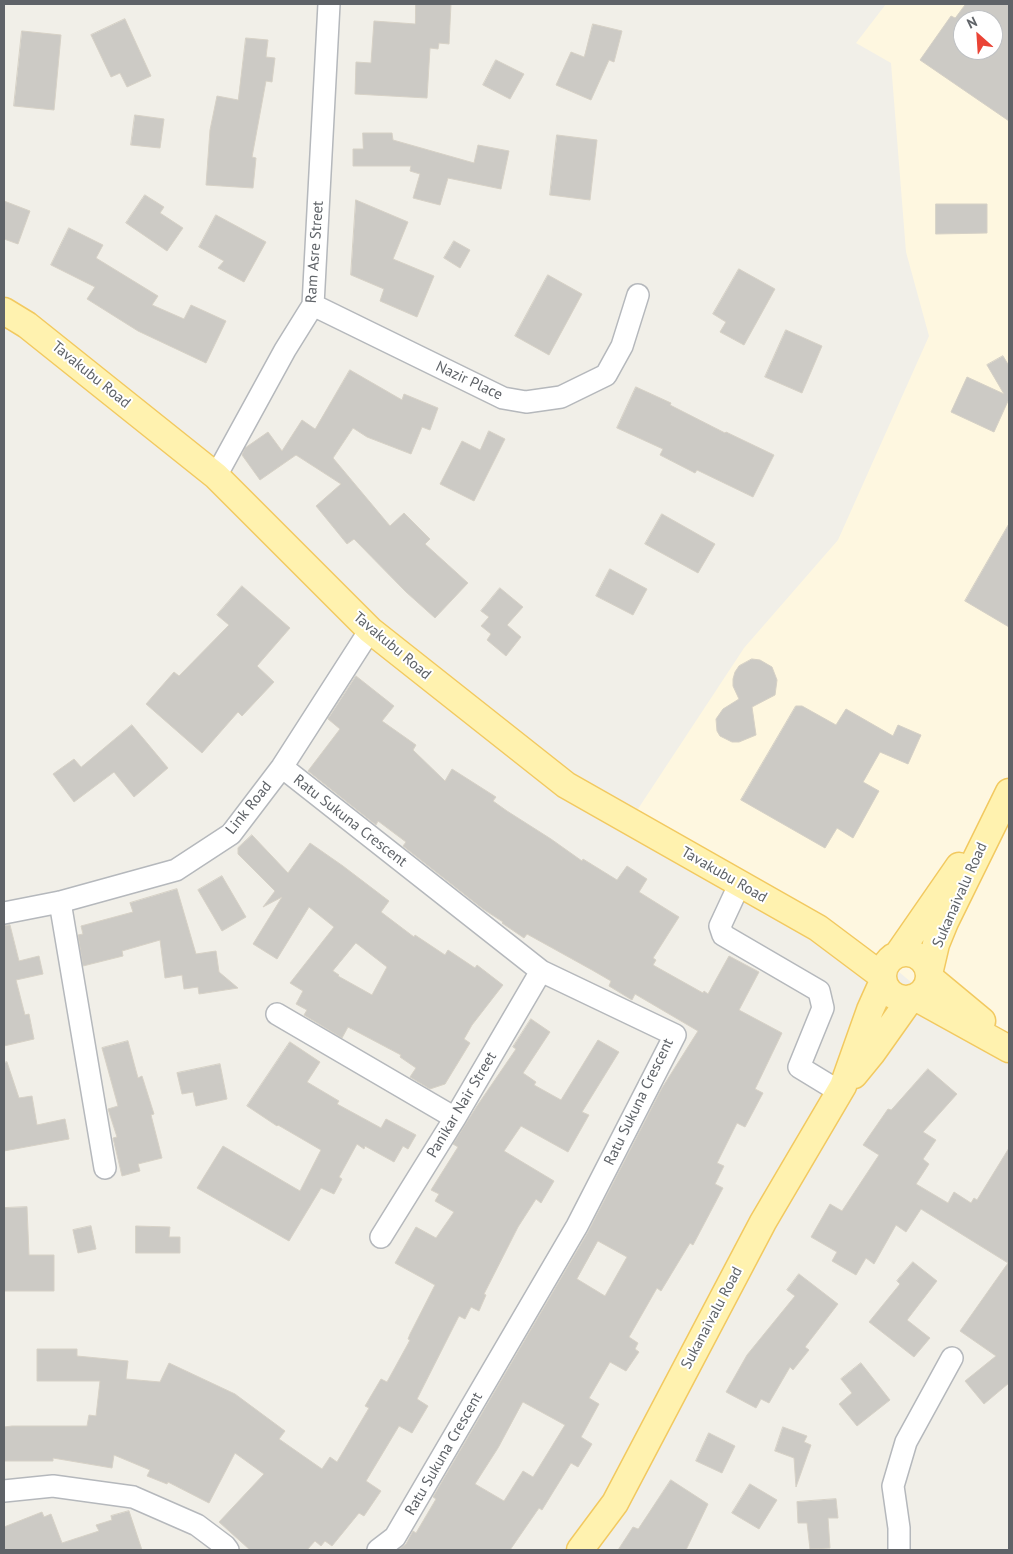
<!DOCTYPE html>
<html>
<head>
<meta charset="utf-8">
<style>
  body { margin:0 }
  #map { position:relative; width:1013px; height:1554px; overflow:hidden; background:#f1efe8; font-family:"PT Sans",sans-serif }
  canvas { display:block }
  .frame { position:absolute; inset:0; border:5px solid #5f6368; pointer-events:none }
  .north { position:absolute; left:953px; top:10px; width:50px; height:50px; box-sizing:border-box; background:#fff; border:1px solid #bfc1c3; border-radius:50%; rotate:334deg; font-size:14px; font-weight:700; line-height:20px; text-align:center; color:#5f6368 }
  .north::after { content:''; display:block; margin:auto; width:18px; height:22px; background:#ea4335; clip-path:polygon(50% 0,100% 100%,50% 72%,0 100%) }
</style>
</head>
<body>
<div id="map">
<canvas width="1013" height="1554"></canvas>
<div class="frame"></div>
<div class="north">N</div>
</div>
<script>
const ctx = document.querySelector('canvas').getContext('2d');
ctx.lineJoin = 'round';
function fill(path, color) {
  ctx.fillStyle = color;
  ctx.fill(path, 'evenodd');
}
function stroke(path, color, width, dash) {
  ctx.strokeStyle = color;
  ctx.lineWidth = width;
  ctx.lineCap = dash ? 'butt' : 'round';
  ctx.setLineDash(dash || []);
  ctx.stroke(path);
}
function write(font, color, halo, rows, align = 'center') {
  ctx.font = font + ' "PT Sans",sans-serif';
  ctx.lineWidth = 4;
  ctx.setLineDash([]);
  ctx.textBaseline = 'middle';
  ctx.strokeStyle = halo;
  ctx.fillStyle = color;
  for (const [text, x, y, turn = 0] of rows) {
    ctx.save();
    ctx.translate(x, y);
    ctx.rotate((+turn || 0) * Math.PI / 180);
    ctx.textAlign = isNaN(turn) ? turn : align;
    if (halo) ctx.strokeText(text, 0, 0);
    ctx.fillText(text, 0, 0);
    ctx.restore();
  }
}
fill(new Path2D(`
  M886 4H1009V1055L923 992 887 962 818 928 630 821 744 648 838 540 929 336 906 252 891 63 856 43ZM963 20H993V50H963Z`), '#fef7e0');
const building = new Path2D(`
  M416 4H451L449 44 439 43 438 49 430 48 427 98 355 94 356 62 371 63 374 21 415 24Z
  M966 4H1009V121L920 60 951 16 955 18ZM963 20H993V50H963Z
  M125 19 151 76 127 87 120 73 111 77 91 35Z
  M593 24 622 31 614 62 609 60 591 100 556 85 571 52 584 57Z
  M22 31 61 35 54 110 14 106Z
  M246 38 268 40 266 57 275 58 272 82 266 81 252 157 256 158 253 188 206 185 210 130 217 96 238 100Z
  M496 60 524 74 510 99 483 85Z
  M135 115 164 119 160 148 131 145Z
  M363 133H392L393 140 474 163 478 145 509 151 501 189 448 178 440 205 413 198 420 174 410 171 411 166H353V149H363Z
  M557 135 597 140 590 200 550 195Z
  M145 195 164 207 160 213 183 228 167 251 126 223Z
  M356 200 408 222 393 259 434 276 417 317 380 301 384 289 351 275Z
  M4 201 30 211 18 244 4 239Z
  M936 204H987V233L936 234Z
  M216 215 266 242 244 282 218 268 224 261 199 247Z
  M69 228 103 245 96 258 158 296 152 305 184 319 191 305 226 321 206 363 138 331 87 299 95 287 51 265Z
  M454 241 470 250 460 268 444 258Z
  M739 269 775 289 744 345 720 332 726 322 713 314Z
  M548 275 582 294 549 355 515 336Z
  M786 330 822 346 802 393 765 377Z
  M1003 356 1009 366V403L1008 401 994 432 951 412 967 377 1004 394 987 365Z
  M350 370 402 400 404 394 438 408 430 430 422 427 411 454 367 437 353 428 333 458 390 526 404 513 430 539 425 544 468 583 435 618 406 592 354 539 347 544 316 506 341 484 296 455 260 480 242 455 245 448 268 432 282 451 302 420 315 429Z
  M636 387 671 403 670 405 725 433 726 432 774 455 753 497 697 470 695 473 660 455 663 449 617 428Z
  M489 431 505 439 474 501 440 484 462 441 480 450Z
  M662 514 715 544 698 573 645 544Z
  M1009 524V627L965 601Z
  M610 569 647 589 633 615 596 596Z
  M242 586 290 628 257 666 274 682 242 716 238 712 202 753 146 704 174 672 179 676 229 625 217 615Z
  M500 588 523 607 507 625 521 637 506 656 487 640 491 634 481 626 489 617 481 611Z
  M752 659 760 660 772 667 777 680 775 695 752 707 756 735 739 742H732L720 736 717 731 716 719 723 709 739 699 733 686V679L735 672 739 666Z
  M356 676 394 706 382 721 416 745 413 750 445 781 452 769 496 797 493 801 507 811 551 839 582 861 583 859 617 880 627 866 647 879 639 892 679 917 653 958 656 960 653 965 703 993 704 991 708 994 729 956 759 972 739 1010 782 1033 755 1089 763 1093 745 1127 737 1123 717 1163 724 1166 715 1184 723 1188 693 1245 690 1243 661 1291 657 1288 629 1337 638 1343 635 1349 639 1352 626 1371 610 1362 589 1398 599 1404 581 1437 592 1444 578 1467 571 1463 542 1510 539 1508 510 1550H398L406 1544 413 1531 416 1533 436 1499 433 1497 588 1232 662 1088 698 1031 635 994 632 1000 609 986 611 981 592 970 527 934 524 938 502 923 503 922 483 909 403 846 406 842 378 821 376 825 308 771 340 729 328 719ZM598 1241 627 1257 605 1296 577 1279ZM523 1402 565 1425 533 1477 523 1471 504 1501 475 1484 498 1448Z
  M796 706H802L836 725 846 709 893 736 898 725 921 735 908 764 880 752 863 782 879 791 853 838 837 828 825 848 741 800Z
  M132 725 168 768 134 797 114 772 74 802 53 774 74 759 81 767Z
  M252 835 288 873 310 843 343 866 389 901 381 912 414 937 415 935 445 955 448 950 475 968 477 965 503 985 472 1025 464 1039 470 1043 445 1084 430 1089 410 1077 416 1068 400 1057 401 1055 348 1027 342 1038 304 1015 307 1010 296 1004 303 991 290 983 334 927 309 907 277 959 253 944 282 897 263 907 275 891 238 854V848ZM356 943 387 967 372 995 338 976 339 975 333 971Z
  M222 876 246 917 222 931 198 890Z
  M177 889 196 954 216 951 219 972 238 988 199 994 198 987 184 989 182 975 165 978 160 940 122 951 123 956 83 966 78 935 83 934 81 926 133 912 130 903Z
  M10 925 19 961 39 956 43 974 16 980 25 1015 29 1014 34 1039 4 1046V926Z
  M531 1019 550 1032 523 1073 536 1082 534 1085 561 1100 598 1040 619 1052 582 1112 589 1115 568 1152 521 1126 504 1151 554 1181 541 1203 536 1199 518 1227 484 1294 486 1295 479 1311 471 1307 465 1319 459 1316 417 1399 428 1406 412 1433 399 1426 366 1481 381 1491 364 1516 359 1513 332 1546 325 1541 321 1546 315 1541 307 1550H250L219 1522 264 1474 235 1453 209 1503 168 1482 167 1484 147 1476 150 1470 114 1455 112 1468 53 1458V1461H4V1427L12 1426H87L89 1415 96 1416 100 1381H37V1349H77V1356L128 1361 126 1379 160 1382 169 1363 235 1394 285 1431 279 1439 322 1469 330 1457 337 1462 369 1408 365 1406 381 1379 387 1382 410 1340 408 1339 410 1334 435 1285 395 1263 416 1227 436 1238 454 1212 435 1201 439 1194 431 1190 458 1147 453 1144 477 1106 516 1049 513 1047Z
  M128 1041 138 1078 142 1076 154 1114 151 1115 162 1158 138 1164 140 1171 122 1176 113 1138 117 1137 108 1109 118 1106 102 1048Z
  M290 1042 320 1062 307 1082 339 1101 337 1104 381 1128 386 1119 416 1135 408 1149 403 1146 394 1162 365 1146 364 1149 357 1144 339 1177 342 1179 334 1194 321 1188 289 1241 197 1188 223 1146 300 1191 321 1150 278 1125 277 1126 247 1106Z
  M7 1062 19 1098 32 1096 37 1125 65 1119 69 1139 4 1151V1063Z
  M220 1064 227 1099 196 1106 193 1092 182 1094 177 1073Z
  M928 1069 957 1094 923 1132 936 1140 923 1159 929 1164 916 1184 948 1203 954 1192 971 1203 974 1198 977 1200 1009 1148V1383L984 1404 965 1381 996 1356 960 1331 1008 1263 921 1209 906 1232 896 1225 874 1264 866 1258 856 1275 832 1261 837 1252 811 1237 830 1204 842 1211 879 1155 863 1145 888 1109 891 1110Z
  M27 1207 29 1255H54V1291H4V1208Z
  M91 1226 96 1249 78 1253 73 1230Z
  M136 1226 170 1227 169 1237H180V1253H136Z
  M913 1262 937 1281 907 1320 930 1338 914 1357 869 1322 900 1284 897 1281Z
  M799 1274 838 1304 805 1347 809 1350 793 1370 790 1367 769 1403 761 1399 756 1408 726 1392 747 1355 795 1296 787 1290Z
  M861 1363 890 1400 857 1426 839 1404 852 1393 841 1379Z
  M783 1427 807 1436 804 1442 811 1445 796 1487 794 1458 775 1451Z
  M709 1433 735 1446 722 1473 696 1461Z
  M671 1480 708 1504 686 1550H618L633 1527 638 1529Z
  M750 1484 777 1500 759 1529 732 1513Z
  M836 1499 838 1518H828L830 1548 810 1549 807 1523H798L797 1502Z
  M129 1511 142 1550H4V1527L42 1512 44 1517 51 1514 62 1543 99 1531 96 1525 112 1520 111 1516Z`);
fill(building, '#cccac5');
stroke(building, '#d6d1c6', 1);
const minor = new Path2D(`
  M313 305 503 398 526 402 561 397 606 375 622 346 638 295
  M216 476 285 350 313 305 329 4
  M282 767 541 971 675 1035 577 1226 395 1537 378 1550
  M740 883 720 926 723 935 819 991 823 1008 799 1067 840 1092
  M60 902 105 1168
  M4 913 60 902 176 870 231 834 282 767 370 630
  M277 1014 455 1118
  M381 1237 455 1118 541 971
  M4 1491 53 1486 133 1497 197 1525 225 1546 228 1550
  M899 1550V1528L893 1486 906 1442 952 1358`);
const major = new Path2D(`
  M4 311 27 325 216 476 370 630 566 785 818 928 882 976
  M883 976a23 23 0 1 1 46 0a23 23 0 1 1-46 0Z
  M898 954 959 866
  M929 974 936 944 945 922 1009 792
  M929 977 982 1021
  M915 997 1009 1049
  M854 1075 872 1053 911 998
  M580 1550 615 1503 763 1222 843 1086 870 1010 883 981`);
stroke(minor, '#b5b8bc', 24);
stroke(major, '#f2c960', 29);
stroke(minor, '#fff', 21);
stroke(major, '#fff2af', 26);
write('15px', '#5f6368', '#fff', [
  ["Ram Asre Street",315,252,-86],
  ["Tavakubu Road",91,375,39],
  ["Nazir Place",469,381,25],
  ["Tavakubu Road",392,646,40],
  ["Link Road",249,808,-51],
  ["Ratu Sukuna Crescent",350,821,38],
  ["Tavakubu Road",724,875,30],
  ["Sukanaivalu Road",960,895,-66],
  ["Ratu Sukuna Crescent",639,1102,-64],
  ["Panikar Nair Street",462,1105,-59],
  ["Sukanaivalu Road",712,1318,-62],
  ["Ratu Sukuna Crescent",444,1454,-60]
]);
</script>
</body>
</html>
